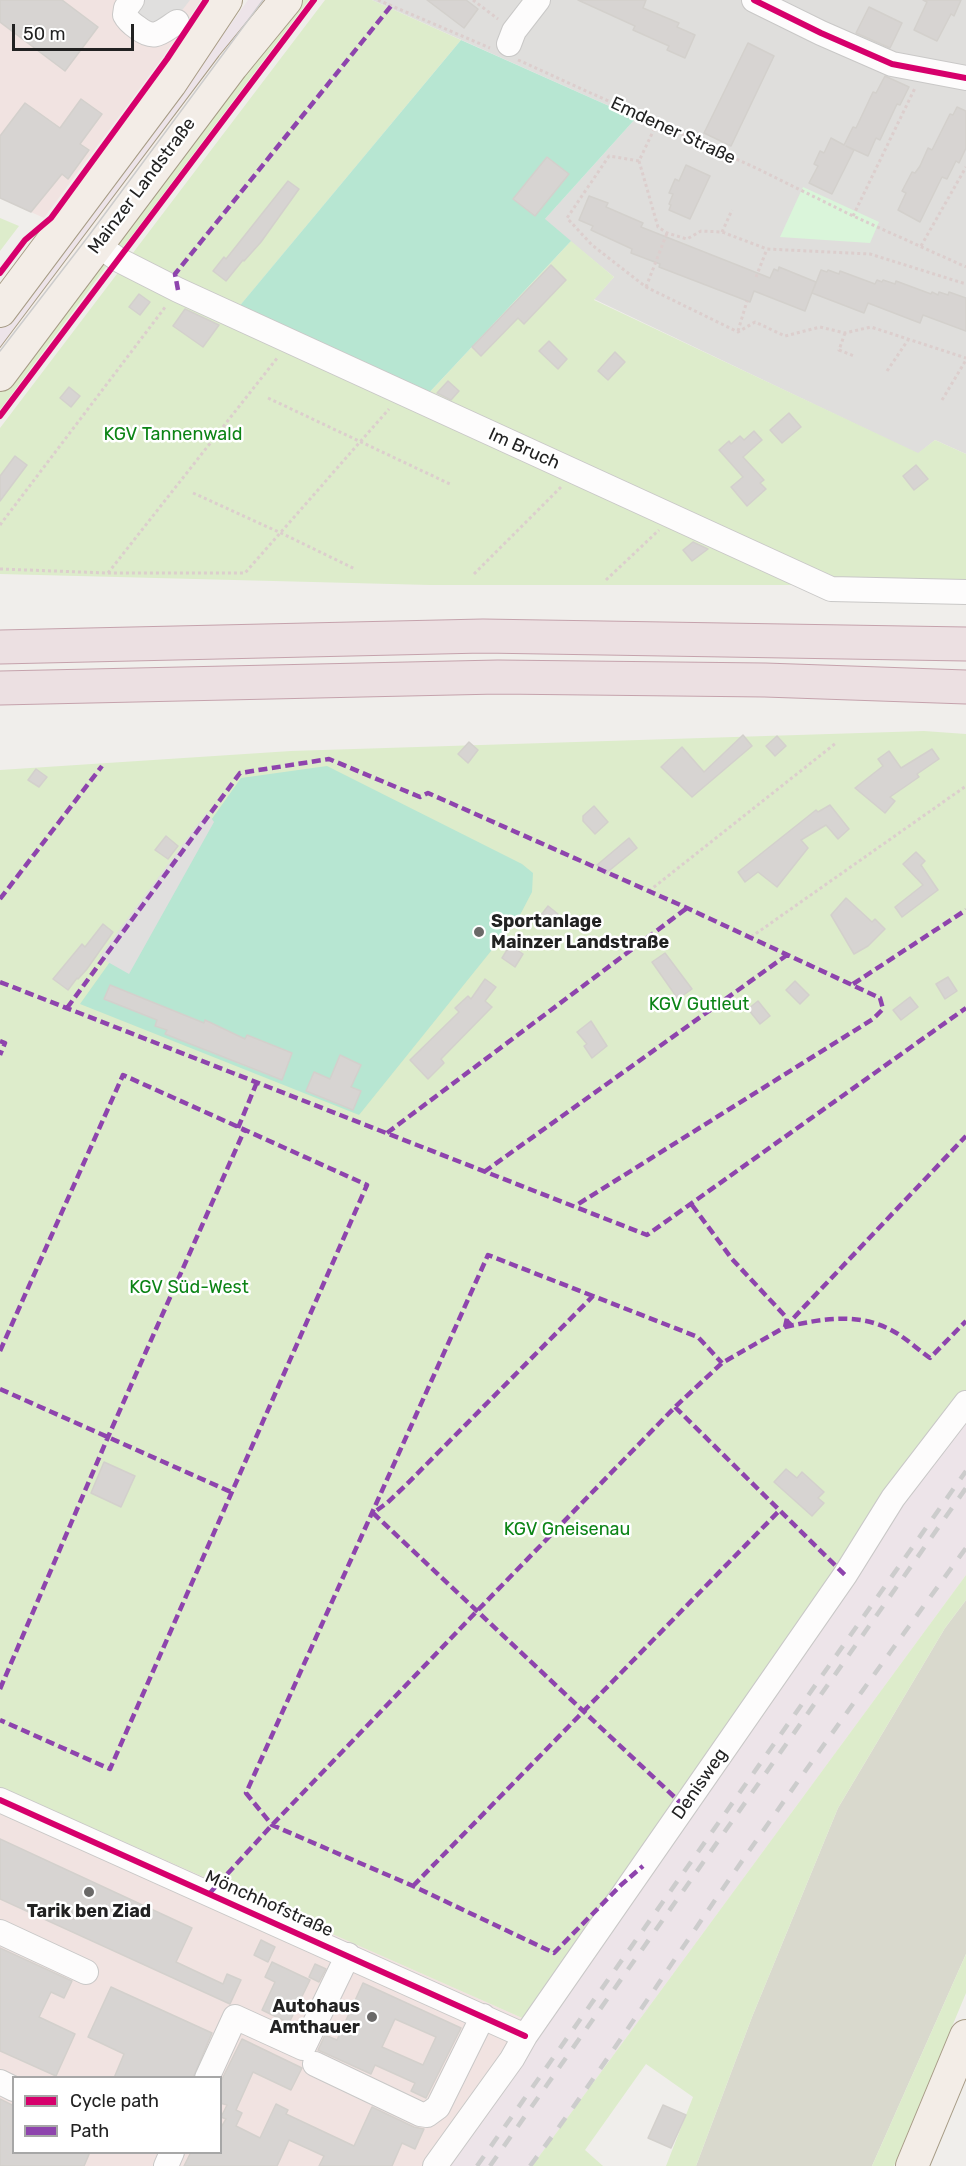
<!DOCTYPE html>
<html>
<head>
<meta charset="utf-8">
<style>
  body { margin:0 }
  #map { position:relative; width:966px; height:2166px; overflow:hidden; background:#f0eeeb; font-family:Rubik,sans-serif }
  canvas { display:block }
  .legend { position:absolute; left:12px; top:2076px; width:210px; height:78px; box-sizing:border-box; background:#fff; border:2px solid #a7a7a7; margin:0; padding:8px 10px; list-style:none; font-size:18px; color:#222 }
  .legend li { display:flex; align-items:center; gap:12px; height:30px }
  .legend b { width:30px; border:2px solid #a7a7a7 }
  .scale { position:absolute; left:12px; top:24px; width:122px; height:27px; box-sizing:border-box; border:3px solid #222; border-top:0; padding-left:8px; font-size:18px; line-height:21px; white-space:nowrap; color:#222; -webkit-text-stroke:4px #fff; paint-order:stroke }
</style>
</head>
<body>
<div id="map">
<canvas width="966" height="2166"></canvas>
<ul class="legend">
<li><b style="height:8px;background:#d6006c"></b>Cycle path</li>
<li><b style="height:8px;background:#8e44ad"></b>Path</li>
</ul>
<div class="scale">50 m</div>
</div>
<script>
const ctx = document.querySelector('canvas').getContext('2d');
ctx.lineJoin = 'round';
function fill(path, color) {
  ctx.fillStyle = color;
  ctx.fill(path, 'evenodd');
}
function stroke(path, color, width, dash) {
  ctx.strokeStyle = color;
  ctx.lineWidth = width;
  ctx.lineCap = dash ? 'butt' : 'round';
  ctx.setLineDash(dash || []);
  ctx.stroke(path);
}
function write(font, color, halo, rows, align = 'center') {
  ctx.font = font + ' Rubik,sans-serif';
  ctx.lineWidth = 5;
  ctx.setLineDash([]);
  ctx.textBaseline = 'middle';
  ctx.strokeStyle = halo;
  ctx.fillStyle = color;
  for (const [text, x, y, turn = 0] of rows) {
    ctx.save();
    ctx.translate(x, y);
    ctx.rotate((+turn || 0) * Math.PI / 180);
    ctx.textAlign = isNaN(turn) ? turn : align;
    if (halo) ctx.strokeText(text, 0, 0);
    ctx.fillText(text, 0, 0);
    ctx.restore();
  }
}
fill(new Path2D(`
  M372 0H966V454L935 440 918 454 594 299 614 277 544 220 636 118Z`), '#dfdedc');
fill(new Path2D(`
  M0 0H201L163 57 44 218 0 198Z
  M0 1787 146 1851 529 2021 426 2166H0ZM14 2078H220V2152H14Z`), '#f1e3e1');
fill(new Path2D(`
  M248 0H271L0 361V328L199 68Z
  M966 1419V1575L532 2166H426L899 1504Z`), '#ede4e9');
fill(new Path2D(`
  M966 1600V1954L872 2166H696L752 2017 838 1808 945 1628Z`), '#d9d9cd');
fill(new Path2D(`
  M299 0H309L121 250 116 245Z
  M325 0H372L461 40 238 308 426 396 571 241 614 277 594 300 918 453 935 440 966 454V597L807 585H430L0 574V428Z
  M0 218 19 226 0 251Z
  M98 262 109 263 0 410V390Z
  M924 731 966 734V1419L899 1504 529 2021 0 1787V770L291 751Z
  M966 1575V1600L945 1628 838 1808 752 2017 696 2166H666L693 2097 646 2064 585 2150 603 2166H532Z
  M966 1954V1993L894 2166H872Z`), '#ddeccb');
fill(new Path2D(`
  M803 187 879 222 870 243 780 237Z`), '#daf5da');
fill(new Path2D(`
  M461 40 636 118 545 219 571 241 426 396 237 309Z
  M327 766 522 864 533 873 532 892 520 915 359 1115 80 1004 241 778ZM206 1021 228 1031 217 1055 195 1045ZM247 1036 292 1053 282 1080 237 1063ZM314 1073 361 1091 353 1110 306 1091Z`), '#b7e6d2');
fill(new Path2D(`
  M138 0H190L180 13 155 30 130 11Z
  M207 812 214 822 129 974 99 957Z`), '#e0dfde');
const building = new Path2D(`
  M0 0H62L98 27 65 71 0 22Z
  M427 0H466L478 9 464 28Z
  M578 0H646L643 8 679 23 677 27 695 35 685 58 667 50 669 46 633 30 635 26Z
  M923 0H961L954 16 951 14 937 41 914 30 927 2Z
  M869 7 902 23 890 48 856 33Z
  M748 43 774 56 731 146 704 133Z
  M885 76 909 87 900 105 897 104 880 140 876 138 868 156 846 146 854 150 832 194 809 183 818 166 814 164 820 151 824 153 831 138 844 145 853 127 856 128 873 92 876 93Z
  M81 99 102 114 80 144 89 150 68 179 62 174 31 212 0 198V136L25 103 60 128Z
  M957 107 966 111V148L959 163 956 161 947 179 942 177 920 222 898 210 906 193 902 191 912 172 915 173 920 166 928 148 932 150 950 114 953 115Z
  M547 157 569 174 535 216 513 199Z
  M686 165 710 176 690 219 669 210 671 205 669 204 673 194 669 193 675 179 679 181Z
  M288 181 299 189 261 242 244 261 243 260 226 281 213 271 224 257 226 259Z
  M589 196 608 203 606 207 643 223 641 227 770 278 774 269 778 271 779 267 816 282 805 311 754 291 750 302 659 267 660 264 631 253 632 249 591 230 593 226 579 220Z
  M551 265 566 280 524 324 518 318 481 356 472 347Z
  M821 270 827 272 828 270 839 274 840 271 875 284 877 280 882 282 883 280 895 284 896 281 931 294 932 292 938 295 939 292 948 295 949 292 966 298V331L923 315 920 323 868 303 864 313 812 293Z
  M139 294 150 302 140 315 129 307Z
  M185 309 219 325 203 347 173 326Z
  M549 341 567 359 558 369 539 351Z
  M615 352 625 362 608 380 598 371Z
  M448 381 459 391 451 400 437 393Z
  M69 387 80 396 71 407 60 398Z
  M789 413 801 427 782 443 770 430Z
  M754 431 762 440 743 457 764 480 760 483 766 489 747 506 731 487 743 477 719 450 729 441 731 444 740 436 744 440Z
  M15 456 27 465 0 501V476Z
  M916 465 928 479 914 490 903 476Z
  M693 542 708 549 692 561 683 550Z
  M743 735 752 746 692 797 661 767 682 747 704 772Z
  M777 736 786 746 775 756 766 746Z
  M469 742 478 750 468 763 458 754Z
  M932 749 939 759 917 774 919 777 890 797 895 801 885 813 855 788 883 766 878 759 889 751 901 768Z
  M36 769 47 777 39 787 28 780Z
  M830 805 849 829 838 839 826 825 801 840 808 848 777 887 758 872 745 882 738 872 816 810 818 812Z
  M594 806 608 822 595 834 583 821V816Z
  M166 836 178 846 168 859 155 850Z
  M629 838 637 848 605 874 597 865Z
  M916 852 925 861 921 865 938 890 902 917 895 907 923 885 903 864Z
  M846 898 872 922 875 919 885 929 868 946 854 954 831 915Z
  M548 906 558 914 548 927 538 919Z
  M103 924 113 932 87 969 78 979 77 978 68 990 53 979 82 944 85 947Z
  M510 945 523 954 515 967 502 958Z
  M665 953 692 989 678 999 652 962Z
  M948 977 957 991 945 999 936 984Z
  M485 979 496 987 485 1001 492 1007 441 1059 444 1063 428 1079 410 1060 459 1012 455 1008 468 996 471 999Z
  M795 981 809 995 800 1004 786 990Z
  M110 985 204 1023 205 1020 245 1039 247 1035 292 1053 282 1080 165 1034 167 1030 155 1026 157 1020 104 999Z
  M910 997 918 1007 901 1020 893 1010Z
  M758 1001 770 1016 760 1024 748 1009Z
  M591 1021 607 1046 592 1058 584 1046 587 1044 577 1032Z
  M340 1055 361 1065 351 1087 361 1091 353 1110 306 1091 314 1072 330 1079Z
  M104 1462 135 1476 121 1507 91 1493Z
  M786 1469 797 1478 802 1472 824 1492 818 1498 824 1503 812 1516 774 1482Z
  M0 1839 192 1928 176 1962 223 1984 227 1974 241 1980 230 2004 0 1899Z
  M261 1940 275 1947 268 1962 254 1955Z
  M0 1948 72 1981 64 1998 51 1992 39 2017 75 2034 56 2076 0 2051Z
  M272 1962 310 1980 289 2023 262 2010 275 1982 265 1977Z
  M315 1964 326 1969 319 1982 309 1977Z
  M363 1983 461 2028 426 2098 411 2091 415 2083 375 2065 371 2074 318 2050 325 2035 337 2040ZM395 2019 436 2037 423 2065 382 2047Z
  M111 1987 212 2033 193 2078H114L124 2054 88 2037Z
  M242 2039 302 2068 291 2090 253 2072 236 2110 242 2113 236 2126 260 2138 276 2104 288 2110 286 2114 354 2146 372 2107 414 2127 424 2129 415 2149 402 2143 392 2166H319L324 2156 289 2140 277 2166H184L191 2152H220V2129L226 2119 221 2117 227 2105 220 2103V2083Z
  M0 2099 14 2106V2152H90L84 2166H0Z
  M663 2105 686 2115 671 2148 648 2138Z`);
fill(building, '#d7d4d2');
stroke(building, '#d3d0cc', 1.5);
const minor = new Path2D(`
  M132 0 126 8 125 15C128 21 132 24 138 28 155 41 161 32 177 22
  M754 0 821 33 892 64 966 78
  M509 44 514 31 538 0
  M98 245 119 260 178 290 831 589 966 592
  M0 1800 525 2036
  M0 1932 86 1972
  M315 2064 420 2114 427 2115 438 2107 483 2016
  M207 2078 235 2017 303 2048 348 1955
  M0 2082 14 2089
  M166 2166 172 2152
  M435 2166 512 2059 525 2036 845 1575 893 1498 966 1403`);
const major = new Path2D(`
  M0 311 170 84 226 0
  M0 375 232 66 286 0
  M912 2166 966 2036`);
const highway = new Path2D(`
  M0 647 483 636 966 644
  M0 688 498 677 765 680 966 687`);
stroke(minor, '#c9c8c7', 26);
stroke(major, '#a79c86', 34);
stroke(highway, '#c5a2ac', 35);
stroke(new Path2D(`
  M378 0 490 48
  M473 0 498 19
  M518 60 758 169 853 216 966 267
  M657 123 639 161 658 227 667 233 687 239 701 231 722 232 767 249 870 254 966 284
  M639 161 609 156 567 218 592 245 646 287 738 332 755 322 785 336 820 327 845 333 871 327 966 358
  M853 216 915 88
  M722 232 732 210
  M921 246 966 167
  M756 277 767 249
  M646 287 667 233
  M738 331 747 301
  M845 333 839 350 854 356
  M887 371 908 340
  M268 398 452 485
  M942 400 966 360
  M193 493 281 533 355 569
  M0 525 166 306
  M0 569 108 573H245L389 409
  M108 573 278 357
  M474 574 561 487
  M606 580 659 530
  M649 891 836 743
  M751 937 966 786`), '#dccecd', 3, [3, 3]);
stroke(minor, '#fdfcfc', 24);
stroke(major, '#f3ede7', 32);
stroke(highway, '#ece0e2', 33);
stroke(new Path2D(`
  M0 351 87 238 263 0`), '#ccc', 1.5);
stroke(new Path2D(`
  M477 2166 966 1471
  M490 2166 966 1488
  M530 2166C598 2076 660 1980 724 1887 803 1773 884 1660 966 1548`), '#ccc', 4.5, [12, 12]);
stroke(new Path2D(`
  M178 290 175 274 391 6
  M0 899 102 766
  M0 982 647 1235 966 1008
  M853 984 966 910
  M67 1008 240 773 329 759 420 797 428 793 687 908 880 998 883 1009 873 1019 575 1206
  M0 1041 5 1043 0 1055
  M238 1128 257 1082
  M387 1133 687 908
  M484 1172 787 955
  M692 1205 732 1259 787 1318 785 1327
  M593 1296 488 1255 246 1793 272 1825 413 1886 554 1953 621 1885 643 1866
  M785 1327C821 1319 857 1312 891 1330 905 1337 917 1349 930 1358L966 1321
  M0 1351 123 1075 367 1185 110 1769 0 1720
  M0 1389 231 1492
  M675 1407 845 1575
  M0 1689 108 1437 244 1131
  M684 1806 373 1513 387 1503 407 1484 593 1296 698 1337 722 1363
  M413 1886 779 1511
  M209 1894 272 1825 478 1610 675 1407 722 1363 785 1327 966 1136`), '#8e44ad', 4.5, [9, 4.5]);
stroke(new Path2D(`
  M754 0 821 33 892 64 966 78
  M0 273 25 240 51 218 167 59 206 0
  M0 416 314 0
  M0 1800 525 2036`), '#d6006c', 6);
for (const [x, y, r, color] of [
  [479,932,6,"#6a6968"],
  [89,1892,6,"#6a6968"],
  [372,2017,6,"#6a6968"]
]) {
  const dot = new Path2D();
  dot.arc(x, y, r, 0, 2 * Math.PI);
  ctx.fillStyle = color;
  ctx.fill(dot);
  stroke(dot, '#fff', 2);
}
write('18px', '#222', '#fff', [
  ["Emdener Straße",673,131,25],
  ["Mainzer Landstraße",142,186,-53],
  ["Im Bruch",524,449,24],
  ["Denisweg",700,1784,-55],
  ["Mönchhofstraße",269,1904,24]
]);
write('18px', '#0c8416', '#fff', [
  ["KGV Tannenwald",173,435],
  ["KGV Gutleut",699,1005],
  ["KGV Süd-West",189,1288],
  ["KGV Gneisenau",567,1530]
]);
write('bold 18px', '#222', '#fff', [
  ["Sportanlage",491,922],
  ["Mainzer Landstraße",491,943],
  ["Tarik ben Ziad",89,1912,"center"],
  ["Autohaus",360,2007,"right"],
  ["Amthauer",360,2028,"right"]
], 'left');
</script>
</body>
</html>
